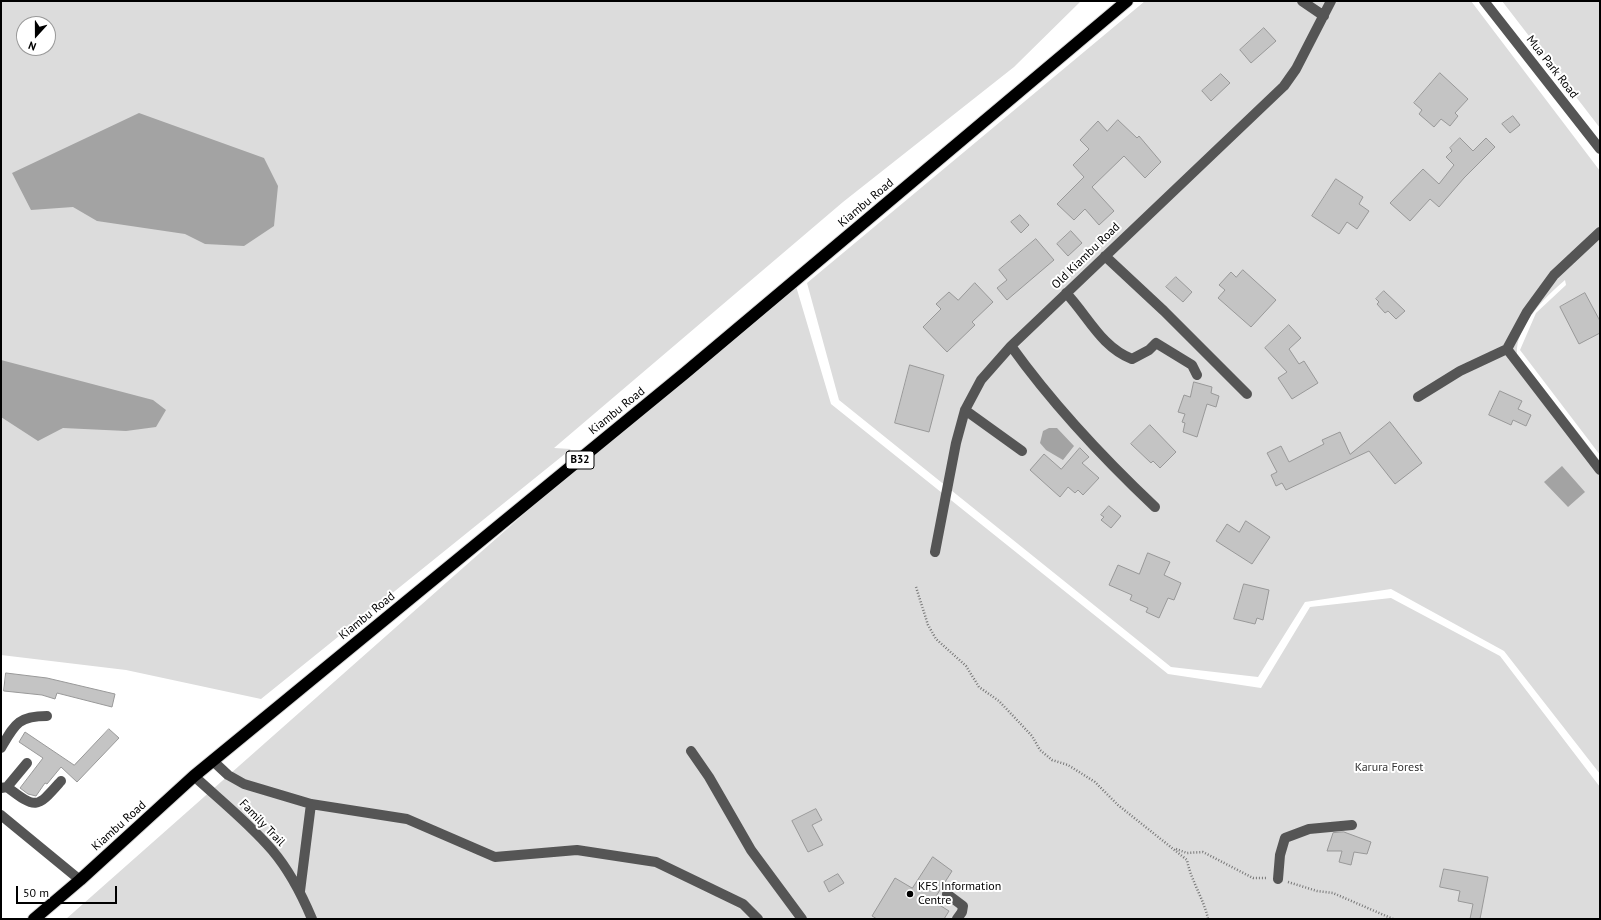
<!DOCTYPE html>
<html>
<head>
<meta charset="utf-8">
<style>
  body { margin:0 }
  #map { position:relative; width:1601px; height:920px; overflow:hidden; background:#fff; font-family:"PT Sans",sans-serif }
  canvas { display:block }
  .frame { position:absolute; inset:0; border:2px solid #000; pointer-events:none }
  .north { position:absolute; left:16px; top:16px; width:40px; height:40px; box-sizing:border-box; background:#fff; border:1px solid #999; border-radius:50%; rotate:201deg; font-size:11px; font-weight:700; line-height:16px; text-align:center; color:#000 }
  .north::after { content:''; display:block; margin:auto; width:14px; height:18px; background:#000; clip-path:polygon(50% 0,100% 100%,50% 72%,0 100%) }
  .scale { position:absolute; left:16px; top:886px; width:101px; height:18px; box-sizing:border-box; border:2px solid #000; border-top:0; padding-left:5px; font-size:12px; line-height:14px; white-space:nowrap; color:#000; -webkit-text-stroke:3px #fff; paint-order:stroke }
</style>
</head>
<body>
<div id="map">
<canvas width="1601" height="920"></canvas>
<div class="frame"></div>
<div class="north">N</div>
<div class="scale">50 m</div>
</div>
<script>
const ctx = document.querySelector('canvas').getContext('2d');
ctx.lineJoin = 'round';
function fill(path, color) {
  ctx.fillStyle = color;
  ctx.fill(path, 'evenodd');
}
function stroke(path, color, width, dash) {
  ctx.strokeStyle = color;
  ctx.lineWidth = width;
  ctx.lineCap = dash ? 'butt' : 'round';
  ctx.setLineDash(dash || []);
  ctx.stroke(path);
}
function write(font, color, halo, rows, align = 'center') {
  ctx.font = font + ' "PT Sans",sans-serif';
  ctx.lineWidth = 4;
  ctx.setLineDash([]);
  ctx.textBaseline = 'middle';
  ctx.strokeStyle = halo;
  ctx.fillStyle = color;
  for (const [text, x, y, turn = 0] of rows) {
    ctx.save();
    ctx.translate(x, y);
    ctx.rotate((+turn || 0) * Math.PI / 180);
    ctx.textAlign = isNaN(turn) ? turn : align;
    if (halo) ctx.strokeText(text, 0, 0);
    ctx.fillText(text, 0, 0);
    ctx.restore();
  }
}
fill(new Path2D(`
  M1 1H1081L1014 67 843 202 554 448 571 449 261 699 126 670 1 655ZM24 24H48V48H24Z
  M1145 1H1471L1600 171V455L1520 350 1536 313 1566 285 1565 280C1546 296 1515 327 1517 354L1600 461V774L1504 651 1391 589 1305 602 1258 677 1171 667 839 400 807 283Z
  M1502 1H1600V128Z
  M793 276 831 404 1168 674 1261 688 1310 607 1391 598 1500 656 1600 787V919H66Z`), '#dcdcdc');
fill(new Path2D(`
  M139 113 264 158 278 186 274 226 244 246 205 244 185 234 97 221 73 207 31 210 12 173Z
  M1 360 153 400 166 410 156 427 126 431 63 428 38 441 1 417Z
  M1049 428H1057L1074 446 1063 460 1046 450 1040 443 1043 431Z
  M1562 466 1585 492 1568 507 1544 482Z`), '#a3a3a3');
const building = new Path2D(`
  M1264 28 1276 41 1251 63 1240 50Z
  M1440 73 1468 99 1455 113 1458 116 1450 126 1441 119 1434 127 1419 114 1422 110 1414 103Z
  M1221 74 1230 83 1211 101 1202 91Z
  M1513 116 1520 125 1510 133 1502 124Z
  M1118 120 1137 138 1139 136 1161 162 1145 178 1124 156 1092 187 1114 211 1099 225 1085 209 1074 220 1057 204 1084 177 1073 165 1089 149 1080 140 1098 121 1107 131Z
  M1460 138 1473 151 1486 138 1495 147 1464 178 1439 207 1430 199 1410 221 1390 203 1423 169 1439 184 1454 165 1446 157 1452 151 1450 148Z
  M1336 179 1363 197 1359 204 1369 211 1357 229 1347 222 1339 234 1312 216Z
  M1020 215 1029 225 1021 233 1011 222Z
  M1071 231 1082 243 1068 256 1057 244Z
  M1036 239 1054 260 1007 300 997 288 1007 280 999 270Z
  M1243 270 1276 300 1251 327 1218 298 1225 290 1219 285 1231 272 1236 277Z
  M1176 277 1192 292 1183 302 1166 287Z
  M975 283 993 302 972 322 975 325 947 352 923 327 941 309 936 304 949 292 958 300Z
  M1384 291 1405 311 1396 319 1388 311 1385 313 1377 304 1379 302 1376 299Z
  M1585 293 1600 321V333L1579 344 1560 307Z
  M1289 325 1301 338 1289 349 1299 364 1304 361 1318 383 1292 399 1278 378 1287 372 1265 348Z
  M910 365 944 375 929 432 895 423Z
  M1194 382 1212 387 1211 393 1219 396 1216 407 1207 404 1197 437 1183 432 1185 423 1182 422 1185 414 1178 412 1184 395 1190 397Z
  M1500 391 1522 401 1518 409 1531 415 1526 426 1513 420 1511 425 1489 415Z
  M1390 422 1422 463 1395 484 1369 451 1286 490 1282 483 1276 486 1271 475 1277 472 1267 453 1281 446 1289 462 1324 444 1322 440 1340 432 1350 454Z
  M1150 425 1176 452 1160 468 1153 461 1151 463 1131 444Z
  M1080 448 1089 457 1082 463 1099 478 1083 495 1078 490 1075 493 1068 487 1060 497 1030 470 1044 454 1061 469Z
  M1109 506 1121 516 1111 528 1101 520 1104 517 1101 515Z
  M1246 521 1270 537 1252 564 1216 541 1227 524 1239 532Z
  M1148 553 1170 562 1164 575 1181 583 1174 600 1168 598 1159 618 1146 612 1148 608 1130 600 1132 595 1109 585 1118 565 1139 574Z
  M1244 584 1269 590 1263 620 1257 618 1255 624 1234 619Z
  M6 673 47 678 115 694 112 707 57 693 55 699 42 695 4 691Z
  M109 729 119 738 77 782 61 767 47 784 45 783 36 796 28 794 20 788 43 758 19 742 25 732 74 765Z
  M816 809 822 820 812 825 823 845 808 852 792 821Z
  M1344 832 1371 842 1367 854 1354 852 1351 865 1339 862 1342 851H1327L1333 833Z
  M933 857 952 871 933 901 949 911 944 919H877L872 916 895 878 912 888Z
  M1444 869 1488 877 1480 919H1470L1473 904 1458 901 1460 891 1440 887Z
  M838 874 844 883 829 892 824 882Z`);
fill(building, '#c4c4c4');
stroke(building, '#999', 1);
const highway = new Path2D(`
  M34 919 80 880 194 776 685 373 1127 1`);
stroke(highway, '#dbdbdb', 14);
stroke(new Path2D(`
  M916 587 928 625 936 639 966 666 979 687 999 701 1032 736 1040 750 1052 760 1068 765 1095 782 1118 805 1187 860C1191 881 1204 899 1208 919
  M1176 849 1187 853 1203 852 1253 878H1267
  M1288 882 1317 891 1333 893 1393 919`), '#777', 2.5, [1, 2]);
stroke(new Path2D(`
  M1302 1 1324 16
  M1484 1 1600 149
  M1105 256 1164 311 1247 394
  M1066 293C1088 316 1101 347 1132 359L1149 350 1156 343 1192 365 1197 375
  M1011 346C1054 406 1101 456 1155 507
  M1507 349 1600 470
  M1418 397 1460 371 1507 349 1527 312 1554 275 1600 232
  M965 410 1022 451
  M935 552 956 443 965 410 981 380 1011 346 1284 86 1296 69 1331 1
  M1 748C15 724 18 716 47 716
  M691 751 709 777 751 850 802 919
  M213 761 228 775 244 784 311 804 407 819 495 857 577 850 656 862 743 904 758 919
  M194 776C220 800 249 823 272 850 289 870 302 895 312 919
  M7 787C37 810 37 808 61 781
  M1 788 7 787 27 763
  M1 815 80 880
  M1278 879 1280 855 1285 838 1309 829 1352 825
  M300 891 311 804
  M947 894 963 906 962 912 957 919`), '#555', 10);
stroke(highway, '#000', 12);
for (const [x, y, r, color] of [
  [910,894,4,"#000"]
]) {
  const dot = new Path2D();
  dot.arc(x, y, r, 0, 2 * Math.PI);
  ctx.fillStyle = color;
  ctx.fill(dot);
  stroke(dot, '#fff', 1.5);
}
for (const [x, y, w] of [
  [580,460,28]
]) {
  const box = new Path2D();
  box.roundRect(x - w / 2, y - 9, w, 18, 3);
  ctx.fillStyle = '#fff';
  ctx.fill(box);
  stroke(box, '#000', 1);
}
write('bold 11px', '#000', null, [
  ["B32",580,460]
]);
write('12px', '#000', '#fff', [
  ["Mua Park Road",1552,67,52],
  ["Kiambu Road",866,203,-40],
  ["Old Kiambu Road",1086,256,-44],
  ["Kiambu Road",617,411,-39],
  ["Kiambu Road",367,616,-39],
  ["Family Trail",262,823,46],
  ["Kiambu Road",119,826,-42]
]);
write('12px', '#333', '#fff', [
  ["Karura Forest",1389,768]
]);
write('12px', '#000', '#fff', [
  ["KFS Information",918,887],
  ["Centre",918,901]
], 'left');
</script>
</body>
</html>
